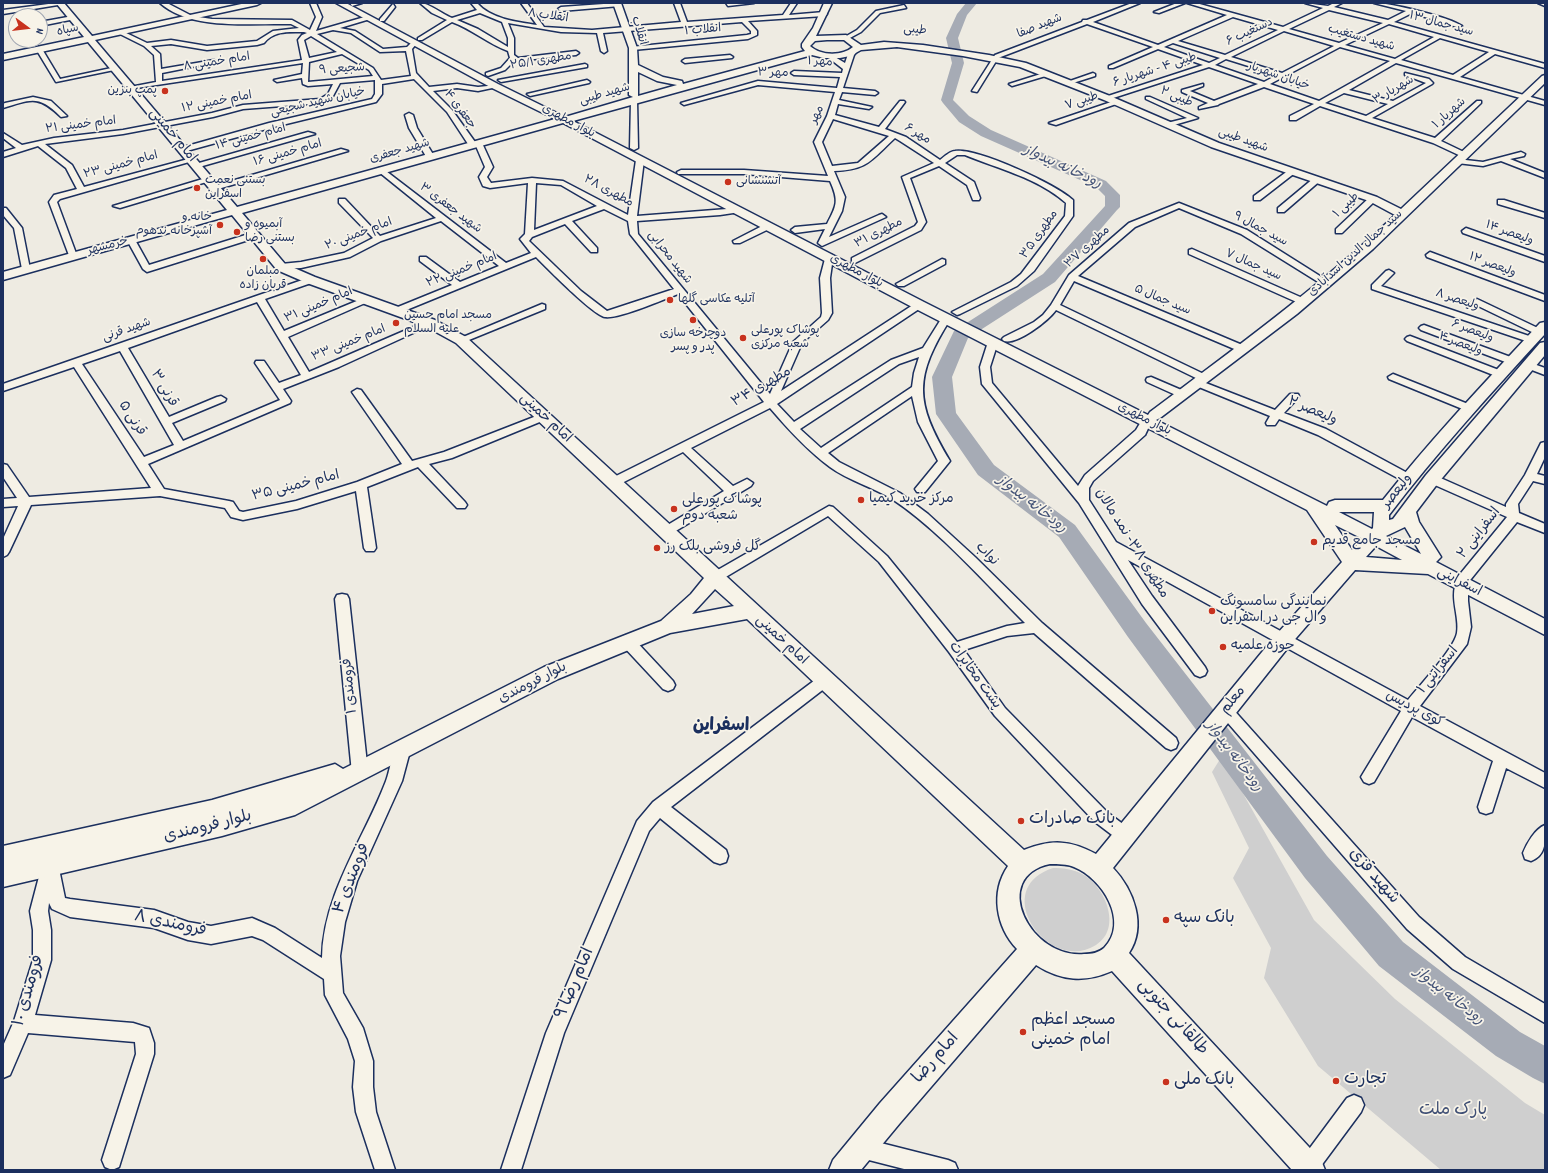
<!DOCTYPE html>
<html>
<head>
<meta charset="utf-8">
<style>
  body { margin:0 }
  #map { position:relative; width:1548px; height:1173px; overflow:hidden; background:#eeebe2; font-family:Dekko,sans-serif }
  canvas { display:block }
  .frame { position:absolute; inset:0; border:4px solid #1b2f5e; pointer-events:none }
  .north { position:absolute; left:8px; top:8px; width:40px; height:40px; box-sizing:border-box; background:#f7f3e8; border:1px solid #9fa5b1; border-radius:50%; rotate:105deg; font-size:11px; font-weight:700; line-height:16px; text-align:center; color:#1b2f5e }
  .north::after { content:''; display:block; margin:auto; width:14px; height:18px; background:#c8321e; clip-path:polygon(50% 0,100% 100%,50% 72%,0 100%) }
</style>
</head>
<body>
<div id="map">
<canvas width="1548" height="1173"></canvas>
<div class="frame"></div>
<div class="north">N</div>
</div>
<script>
const ctx = document.querySelector('canvas').getContext('2d');
ctx.lineJoin = 'round';
function fill(path, color) {
  ctx.fillStyle = color;
  ctx.fill(path, 'evenodd');
}
function stroke(path, color, width, dash) {
  ctx.strokeStyle = color;
  ctx.lineWidth = width;
  ctx.lineCap = dash ? 'butt' : 'round';
  ctx.setLineDash(dash || []);
  ctx.stroke(path);
}
function write(font, color, halo, rows, align = 'center') {
  ctx.font = font + ' Dekko,"Playpen Sans Arabic",sans-serif';
  ctx.lineWidth = 3.5;
  ctx.setLineDash([]);
  ctx.textBaseline = 'middle';
  ctx.strokeStyle = halo;
  ctx.fillStyle = color;
  for (const [text, x, y, turn = 0] of rows) {
    ctx.save();
    ctx.translate(x, y);
    ctx.rotate((+turn || 0) * Math.PI / 180);
    ctx.textAlign = isNaN(turn) ? turn : align;
    if (halo) ctx.strokeText(text, 0, 0);
    ctx.fillText(text, 0, 0);
    ctx.restore();
  }
}
fill(new Path2D(`
  M1222 756 1314 920 1395 999 1525 1103 1545 1115V1170H1441L1318 1066 1264 978 1271 948 1233 878 1249 848 1212 772Z
  M1053 868C1063 868 1073 869 1082 874 1105 886 1123 928 1096 945 1049 975 988 889 1053 868Z`), '#cfcfcf');
fill(new Path2D(`
  M966 3H977L967 15 958 38 964 63 953 100 969 116 991 130 1106 181 1120 195V207L1117 210 1055 282 968 338 952 377 956 413 994 465 1075 525 1146 623 1327 856 1403 942 1520 1032 1545 1046V1084L1533 1078 1496 1056 1379 966 1305 878 1128 637 1059 537 978 475 936 414 932 377 954 331 1043 274 1105 206V196L1096 187 981 136 959 122 943 103 941 100 952 63 946 38 957 14Z`), '#a6abb5');
const street = new Path2D(`
  M56 3 64 4 3 14V10Z
  M160 3H167L192 16 212 19 292 20 310 30 316 17 310 3H316L322 17 316 31 368 16 370 17V19L340 28 355 31 383 49 407 47 412 42H416L417 43 412 49 416 73 429 87 457 84 478 87 497 85V87L478 91 457 88 433 91 452 110 475 142 478 141 482 143 493 167 487 177 491 183 532 178 563 181 628 215 636 160 640 158 644 160 637 216 740 208V212L720 215 637 221 638 234 770 394 793 342 821 317 822 313 820 278 826 255H832L833 257 830 278 832 313 828 320 802 343 781 391 916 303H922V307L777 404 794 422 891 360 923 348 943 316H949L951 318C914 377 914 401 950 461L925 492H917L915 489 938 461 918 422 912 396 828 453 839 462 900 493 928 514 975 557 1042 623 1176 738 1178 743 1176 748 1171 750 1166 748 1034 633 1007 636 964 650 1005 708 1107 812 1132 831 1134 836 1132 841 1126 844 1120 841 1095 822 995 716 949 652 879 562 828 516 719 581 714 583 709 581 708 578 709 575 829 506 833 507 887 556 957 642 1007 626 1025 623C985 583 939 530 892 499 873 487 849 481 830 467 807 450 788 429 770 408L691 448 733 486 747 479 753 483 751 486 669 535H661L659 532 661 529 724 491 683 452 616 486H608L606 483 608 480 764 402 678 294C662 300 619 319 605 317 593 315 547 268 536 257L399 313H393V309L452 285 420 261V257H426L460 282 499 266 441 221 381 241 350 257 301 268 278 269V265L281 264 301 262 344 253 373 238 339 203V199H345L380 236 436 218 379 172V168H382L506 263 531 253 520 239 525 234 528 183 490 188 483 186 479 177 485 167 476 146 470 147 447 112 414 79 382 84V94L376 102 274 127 183 152H180V148L269 123 372 99 375 94V80L340 83 333 96 322 103 243 109 213 117 123 134 45 144 72 165 84 187 192 158 196 160 60 199 57 202 77 256 76 258H70L49 202 54 195 77 189 66 168 38 146 3 157V152L16 148 3 138V133L22 145 54 138 123 130 212 113 243 105 320 99 328 94 333 84 308 86 303 84 302 78 277 82 274 80 302 74 303 63 130 89V87L156 82 154 55 144 46 118 33V31H122L147 43 171 40 207 46 257 41 273 31 299 28 291 24C251 23 192 31 160 3ZM333 30 351 33 380 52 406 51 411 76 381 80 373 68 317 34ZM304 32 307 33 302 35 298 40 302 60 162 81V73L217 62 214 60 161 69 160 54 151 46 171 44 207 50 257 45 264 43C274 30 290 32 304 32ZM311 36 337 52 309 58 304 40ZM342 54 369 70 373 76 308 82 309 62ZM536 183 561 185 597 206 534 230ZM604 209 628 221 630 234 674 289 607 311 581 291 529 241 532 237 565 224 591 252H597V248L572 221ZM919 357 914 373 912 387 821 448 800 429 899 364Z
  M350 3H362L352 6Z
  M420 3C429 3 442 14 452 18L477 10 471 3H477C491 19 517 22 537 25L521 3H527L544 27 592 30 681 22 674 3H680L687 22 783 15 791 3H797L789 15 824 12 827 14 824 16 748 21 757 31V35L748 39 633 50 631 49V47L747 35 751 34V31L742 22 603 33 607 51 604 53 601 51 597 33 561 32 508 23 514 38V55L518 58 576 51 579 53 576 55 514 61 505 70 488 76 486 75V73L501 68 510 58 508 51C488 44 472 29 452 22L422 40H418V38L447 20 432 13ZM480 13 502 22 508 38V47L478 29 457 20Z
  M618 3 620 6 561 11 558 9 561 7Z
  M726 3H754L728 6Z
  M1132 3H1140L1093 22 1158 45 1227 15 1187 3H1196L1283 27 1323 8 1305 3 1328 6 1334 3H1342L1334 7 1388 20 1406 11 1374 3C1391 3 1449 17 1462 26L1457 27 1412 13 1394 22 1545 64V68L1495 54 1460 77 1545 101V105L1396 63 1349 90 1393 101 1426 83 1405 75V73L1429 79 1433 83 1432 84 1372 118 1435 138 1477 101H1481V103L1441 141 1466 153V157H1463L1433 143 1320 106 1296 120H1290V116L1314 104 1264 87 1219 104 1218 105 1199 109V107L1208 103 1182 92V90L1203 84V86L1190 91 1214 101 1258 84 1209 67 1107 100 1104 98 1105 97 1203 65 1158 49 1113 68H1109V66L1153 47 1087 24 998 58 977 92 972 91 995 55 1082 22 1083 20H1087ZM1329 10 1383 23 1339 43 1289 29ZM1233 17 1278 30 1225 55 1178 41ZM1389 24 1434 37 1395 59 1345 45ZM1284 31 1334 46 1282 73 1231 57ZM1440 38 1489 52 1453 75 1401 60ZM1173 43 1220 58 1209 63 1164 47ZM1340 47 1390 61 1319 101 1270 84ZM1226 59 1277 75 1264 82 1215 65ZM1344 93 1388 104 1366 116 1325 103Z
  M1177 3H1185L1159 13 1154 12Z
  M393 4 395 7 384 21H380V19Z
  M904 5 906 8 880 13 861 32 848 39 843 38 857 30 876 11Z
  M73 16 76 18 75 19 40 26V22Z
  M39 47 42 49 60 79 116 67 119 69 56 82 36 49Z
  M853 49 858 50 854 55 843 88 875 91 878 93 875 95 842 92 839 100 872 107 869 109 838 104 835 115 879 127 900 101H904L905 102 885 129 906 137 940 160C944 157 950 151 955 151 978 148 1055 184 1073 200V216L1034 271 1017 286 960 314 957 315 952 312 1011 282 1021 274 1065 216 1066 203C1038 178 999 169 965 155H957L945 163 974 182 980 198 979 200H973L967 185 939 166 910 178 926 222 921 230 855 263 852 262V258L915 226 918 222 902 177 934 163 900 141 895 138C871 160 868 170 834 171L845 197 842 211 829 237 879 215 882 214 886 217 822 246 818 243 825 229 795 233 791 230 795 227 827 224C837 205 839 201 830 181L744 174H678L677 172 681 170H744L828 176 814 142 827 116 835 92 758 85 684 105 681 103 758 81 837 88 840 77 794 75 791 73 794 71 842 73 843 69 825 55 830 54 845 63 848 54ZM833 119 889 136 858 163 832 166 822 142Z
  M730 55 733 57 732 58 685 63 682 61 685 59Z
  M585 64 587 65V67L501 82 498 80Z
  M1047 72 1050 74 1049 75 1012 86 1009 84Z
  M1093 73 1095 74V76L1073 83 1070 81Z
  M587 80 590 82 589 83 530 96 527 94Z
  M33 97 51 101 67 116 61 117C38 94 31 100 3 108V104L5 103Z
  M1146 97H1150L1198 118 1167 127V123L1187 118 1146 99Z
  M634 98 637 100 638 148 634 150 630 148 631 100Z
  M1117 100 1120 102 1119 103 1056 125 1049 123Z
  M409 113 413 115 417 128 434 156 433 158H427L409 128 405 115Z
  M308 132 315 134 199 167 192 165Z
  M341 149 348 151 218 189 211 187Z
  M1521 152 1525 154 1524 156 1510 159 1545 173V178L1501 161 1483 166 1457 163 1453 161 1457 159 1483 162Z
  M1289 170 1296 172 1260 200H1254V196Z
  M206 178 213 180 120 208 113 206Z
  M1314 178 1321 180 1284 212H1278V208Z
  M1370 197 1377 199 1342 233H1336V229Z
  M1498 200H1504L1545 213V218L1498 204Z
  M1179 203 1247 230 1331 283 1329 285H1323L1241 234 1179 208 1135 227 1078 276 1247 347 1248 349 1247 351H1239L1074 281 1060 305 1208 376 1209 378 1208 380H1200L1056 310C1048 321 1017 345 1004 341L1002 339 1004 337 1034 322 1043 315 1051 305 1069 275 1129 223Z
  M3 208H6L22 228 30 269 29 271 26 272 22 269 14 228 3 215Z
  M768 223 771 224V228L740 243H734L733 241Z
  M1466 228 1545 256V262L1463 233 1462 231Z
  M255 232 259 235 258 237 147 272 143 269 127 240 131 237 134 238 149 265Z
  M1192 249 1307 300 1309 302 1307 304H1301L1189 254V250Z
  M1430 252 1545 295V301L1427 257 1426 255Z
  M942 259 945 260V264L904 286H898L896 284Z
  M1389 270 1394 273 1381 286 1535 338 1537 340 1535 342H1529L1372 289V285L1386 271Z
  M311 277 316 280 314 282 265 299 284 331 364 298 367 297 372 300 288 337 309 372 427 321 430 320 435 323 339 367 283 389 291 401 290 403 148 464 164 489 229 501 233 502 239 511 243 512 296 501 357 482 402 464 352 392 357 389 361 390 412 461 444 452 539 415H547L548 417 547 419 452 458 429 464 465 502 467 505 465 508H457L418 467 367 487 376 548 374 551H366L364 548 356 491 297 509 243 520 231 517 225 508 160 496 31 505 9 552 7 555 3 557V539L18 506 3 507V499L17 498 3 477V464L7 465 29 497 151 488 74 367 3 391V384ZM257 302 301 375 279 383 264 361H256L255 363 280 400 183 441 172 423 225 401 226 399 221 396 217 397 169 417 128 348ZM120 351 174 445 144 457 82 364Z
  M1477 299 1542 330 1544 332 1542 334H1536L1474 304 1472 302Z
  M542 304 545 305V309L464 342H458L456 340Z
  M1424 325 1516 359 1517 361 1512 364 1508 363 1421 330 1419 328 1421 326Z
  M1410 336 1504 372 1505 374 1500 377 1496 376 1407 341 1405 339 1407 337Z
  M993 339 998 342 990 367 992 383 1078 486 1085 475 1136 430 1142 420 1146 418 1151 422 1145 435 1093 481 1089 488V500L1116 542 1408 700C1419 686 1454 649 1457 633 1460 617 1449 597 1457 581L1462 580 1467 581 1468 585V601L1471 627 1467 644 1420 706 1545 773V788L1506 768 1492 812 1486 814 1480 812 1478 807 1493 761 1412 717 1374 782 1369 784 1364 782 1361 777 1364 772 1401 711 1128 560 1152 596 1205 667 1207 671 1205 675 1200 677 1195 675 1142 604 1079 503 982 384 980 367 988 342Z
  M1528 362 1545 368V375L1524 367 1523 365Z
  M1393 374 1473 406 1474 408 1473 410H1465L1389 379 1388 377Z
  M1151 377 1186 392 1187 394 1182 397 1178 396 1147 382 1146 380 1147 378Z
  M1198 380 1275 410 1290 394H1298L1299 396 1298 398 1284 413 1326 429 1413 476 1415 479 1409 483 1405 482 1318 435 1279 419 1275 425H1267L1266 423 1270 416 1194 385 1193 383 1194 381Z
  M1545 442V457L1537 474 1545 476V484L1533 481 1518 504 1519 513 1545 524V533L1517 522 1471 579 1466 581 1461 579 1460 576 1461 573 1507 517 1428 482 1426 479 1428 476H1436L1506 507V504L1525 475 1541 443Z
  M342 594 347 595 349 599 368 773 365 778 360 780 355 778 352 773 335 599 337 595Z
  M627 635 632 637 673 681 675 685 673 689 668 691 663 689 622 645 620 641 622 637Z
  M824 675 829 677 831 681 829 685 671 807 726 850 728 856 726 862 720 864 714 862 660 818 649 831 564 1033 521 1170H501L546 1033 637 821 653 802 819 677Z
  M1226 705 1231 707 1419 917 1465 957 1545 1004V1023L1453 969 1407 929 1221 715 1219 711 1221 707Z
  M402 744 407 746 410 751 402 781 357 881 345 922 340 956 343 993 363 1028 373 1061V1087L376 1112 395 1170H375L356 1112 353 1087 355 1061 348 1039 325 995 324 979 263 940 252 936 211 944 188 940 154 928 70 917 52 909 49 903 48 911 51 930V960L35 1015 133 1023 149 1028 154 1043V1054L119 1167 112 1170 105 1167 102 1160 136 1054 135 1042 28 1033 10 1075 3 1078V1046L14 1021 33 960V930L30 911 41 869 45 859 51 857 57 859 65 898 70 899 154 910 188 922 211 926 252 918 275 928 322 958C323 894 364 839 386 781 390 770 391 757 397 746Z
  M1545 825C1545 840 1547 855 1531 861L1525 859 1523 853C1527 843 1535 829 1545 825Z
  M1354 1095 1361 1098 1364 1105 1361 1112 1318 1170H1299L1298 1167 1301 1160 1347 1098Z
  M861 1138 948 1160 955 1163 958 1170H908L861 1158 854 1155 851 1148 854 1141Z`);
const secondary = new Path2D(`
  M56 3H64L92 36 246 3H261L257 5 95 40 237 207 555 119 492 88 336 3H346L498 84 565 117 633 97 629 95V48L613 3H621L637 48 638 65 663 77 682 81 683 84 805 51 802 47V44L813 28 824 3H832L816 36 846 35 861 45 884 42 923 45 989 55 1026 63 1110 96 1219 143 1377 197 1401 209 1542 76 1545 75V83L1373 249 1297 314 1160 418 1156 420 1327 506 1329 502 1335 500H1383C1432 438 1486 381 1540 323L1545 322V334C1491 393 1438 451 1389 515V520L1393 519 1426 475 1540 343 1545 342V355L1438 483 1416 512 1419 522 1441 557 1436 562 1545 619V635L1428 574 1355 570 1290 645 1113 868C1134 890 1147 926 1129 953L1321 1160 1325 1170H1292L1112 971C1085 983 1061 981 1036 965L900 1123 861 1170H829L833 1160 880 1103 1017 949C996 927 990 892 1008 866L747 619 670 633 558 679 295 815 222 836 3 887V846L212 800 335 764 343 769 544 667 661 621 691 594 704 578 456 343 425 326 307 283 277 270 232 215 3 280V272L227 210 88 42 3 60V54L84 37ZM827 40H844L853 47C842 56 821 56 810 46L815 41ZM897 47 963 56 1020 67 1104 100 1211 147 1369 201 1395 215C1319 287 1234 349 1150 412L1148 415 924 302 573 121 812 55 824 58H840L850 56 861 50ZM638 72 657 81 677 85 638 96ZM563 123 914 308 1307 510 1342 562 1276 635 1096 854C1070 840 1051 839 1024 850L466 337 435 320 315 277 285 264 242 213ZM1339 512H1374L1373 528 1372 529ZM1335 525 1363 539 1352 550ZM1405 527 1421 554 1386 536ZM1376 546 1402 560 1366 557ZM715 589 734 606 692 614ZM1050 864C1058 864 1067 864 1074 867 1102 878 1130 922 1104 948 1098 953 1092 954 1084 954 1030 959 989 877 1050 864Z
  M1538 3H1545V6Z`);
stroke(street, '#1b2f5e', 3);
stroke(secondary, '#1b2f5e', 3);
fill(street, '#f7f3e8');
fill(secondary, '#f7f3e8');
for (const [x, y, r, color] of [
  [165,91,4,"#c8321e"],
  [728,182,4,"#c8321e"],
  [197,188,4,"#c8321e"],
  [220,225,4,"#c8321e"],
  [237,232,4,"#c8321e"],
  [263,259,4,"#c8321e"],
  [670,300,4,"#c8321e"],
  [693,320,4,"#c8321e"],
  [396,323,4,"#c8321e"],
  [743,338,4,"#c8321e"],
  [861,500,4,"#c8321e"],
  [674,509,4,"#c8321e"],
  [1314,542,4,"#c8321e"],
  [657,548,4,"#c8321e"],
  [1212,611,4,"#c8321e"],
  [1223,647,4,"#c8321e"],
  [1021,821,4,"#c8321e"],
  [1166,920,4,"#c8321e"],
  [1023,1032,4,"#c8321e"],
  [1336,1081,4,"#c8321e"],
  [1166,1082,4,"#c8321e"]
]) {
  const dot = new Path2D();
  dot.arc(x, y, r, 0, 2 * Math.PI);
  ctx.fillStyle = color;
  ctx.fill(dot);
  stroke(dot, '#f7f3e8', 1.5);
}
write('12px', '#1b2f5e', '#f7f3e8', [
  ["انقلاب ۸",548,17,8],
  ["سید جمال ۱۳",1441,25,15],
  ["شهید صفا",1040,27,-22],
  ["سپاه",68,31,-12],
  ["انقلاب",638,31,74],
  ["انقلاب ۱",703,31,-5],
  ["طیبی",915,31,6],
  ["دستغیب ۶",1250,33,-25],
  ["شهید دستغیب",1361,39,16],
  ["مطهری ۲۵/۱",541,62,-9],
  ["امام خمینی ۸",217,63,-9],
  ["مهر ۱",820,63,3],
  ["شجیعی ۹",342,70,-4],
  ["طیبی ۴ - شهریار ۶",1155,71,-18],
  ["مهر ۳",773,74,1],
  ["خیابان شهریار",1278,77,19],
  ["شهریار ۳",1394,91,-30],
  ["شهید طیبی",605,95,-16],
  ["طیبی ۲",1176,98,23],
  ["طیبی ۷",1082,102,-18],
  ["امام خمینی ۱۲",217,103,-11],
  ["خیابان شهید شجیعی",318,103,-13],
  ["جعفری ۴",459,110,53],
  ["شهریار ۱",1450,114,-42],
  ["مهر",818,115,-65],
  ["بلوار مطهری",568,122,28],
  ["امام خمینی ۲۱",81,126,-7],
  ["مهر ۶",917,135,31],
  ["امام خمینی ۱۴",251,138,-15],
  ["شهید طیبی",1243,141,20],
  ["شهید جعفری",400,152,-16],
  ["امام خمینی ۱۶",288,154,-16],
  ["امام خمینی ۲۳",121,166,-15],
  ["مطهری ۲۸",608,192,28],
  ["طیبی ۱",1347,206,-44],
  ["شهید جعفری ۳",450,209,37],
  ["سید جمال ۹",1260,230,28],
  ["مطهری ۳۱",879,234,-27],
  ["ولیعصر ۱۴",1509,234,20],
  ["امام خمینی ۲۰",359,235,-21],
  ["مطهری ۳۵",1040,235,-55],
  ["خرمشهر",108,247,-15],
  ["مطهری ۳۷",1088,248,-42],
  ["سید جمال الدین اسدآبادی",1356,254,-42],
  ["شهید محرابی",669,258,52],
  ["سید جمال ۷",1253,266,24],
  ["ولیعصر ۱۲",1492,266,21],
  ["امام خمینی ۲۲",462,271,-22],
  ["بلوار مطهری",856,272,28],
  ["سید جمال ۵",1162,301,23],
  ["ولیعصر ۸",1457,301,18],
  ["امام خمینی ۳۱",319,306,-23],
  ["شهید قرنی",127,331,-19],
  ["ولیعصر ۶",1472,332,21],
  ["امام خمینی ۳۳",349,344,-22],
  ["ولیعصر ۴",1460,345,21],
  ["بلوار مطهری",1144,420,27]
]);
write('12px', '#1b2f5e', '#f7f3e8', [
  ["پمپ بنزین",157,91,"right"],
  ["بستنی نعمت",205,181],
  ["اسفراین",205,195],
  ["آتشنشانی",736,182],
  ["خانه و",212,218,"right"],
  ["آشپزخانه ندهوم",212,232,"right"],
  ["آبمیوه و",245,225],
  ["بستنی رضا",245,239],
  ["مبلمان",263,272,"center"],
  ["قربان زاده",263,286,"center"],
  ["آتلیه عکاسی گلها",678,300],
  ["مسجد امام حسین",404,316],
  ["علیه السلام",404,330],
  ["پوشاک پورعلی",751,331],
  ["شعبه مرکزی",751,345],
  ["دوچرخه سازی",693,334,"center"],
  ["پدر و پسر",693,348,"center"]
], 'left');
write('14px', '#1b2f5e', '#f7f3e8', [
  ["امام خمینی",172,136,50],
  ["مطهری ۳۴",762,388,-30],
  ["قرنی ۳",163,389,60],
  ["ولیعصر ۲",1312,412,23],
  ["قرنی ۵",131,419,57],
  ["امام خمینی",545,419,43],
  ["امام خمینی ۳۵",296,487,-14],
  ["ولیعصر",1398,492,-52],
  ["اسفراینی ۲",1480,534,-52],
  ["مطهری ۳۸- نمد مالان",1131,544,58],
  ["نواب",986,555,45],
  ["اسفراینی",1459,583,27],
  ["امام خمینی",781,641,43],
  ["اسفراینی ۱",1439,671,-51],
  ["پشت مخابرات",974,676,54],
  ["بلوار فرومندی",533,684,-27],
  ["فرومندی ۱",351,686,-96],
  ["معلم",1234,701,-51],
  ["کوی پردیس",1414,710,28]
]);
write('14px', '#1b2f5e', '#f7f3e8', [
  ["مرکز خرید کیمیا",869,500],
  ["پوشاک پورعلی",682,501],
  ["شعبه دوم",682,517],
  ["مسجد جامع قدیم",1322,542],
  ["گل فروشی بلک رز",665,548],
  ["نمایندگی سامسونگ",1220,603],
  ["و ال جی در اسفراین",1220,619],
  ["حوزه علمیه",1231,647]
], 'left');
write('italic 15px', '#455478', '#f7f3e8', [
  ["رودخانه بیدواز",1062,168,25],
  ["رودخانه بیدواز",1031,505,38],
  ["رودخانه بیدواز",1233,757,53],
  ["رودخانه بیدواز",1448,997,38]
]);
write('17px', '#1b2f5e', '#f7f3e8', [
  ["بانک صادرات",1029,821],
  ["بانک سپه",1174,920],
  ["مسجد اعظم",1031,1022],
  ["امام خمینی",1031,1042],
  ["تجارت",1344,1081],
  ["بانک ملی",1174,1082]
], 'left');
write('17px', '#1b2f5e', '#f7f3e8', [
  ["بلوار فرومندی",208,828,-14],
  ["شهید قزی",1373,877,49],
  ["فرومندی ۴",353,879,-69],
  ["فرومندی ۸",170,925,12],
  ["امام رضا ۹",576,984,-67],
  ["فرومندی ۱۰",30,991,-74],
  ["طالقانی جنوبی",1172,1018,48],
  ["امام رضا",937,1059,-49]
]);
write('17px', '#3f4f75', '#f7f3e8', [
  ["پارک ملت",1453,1112]
]);
write('bold 18px', '#1b2f5e', '#f7f3e8', [
  ["اسفراین",721,728]
]);
</script>
</body>
</html>
